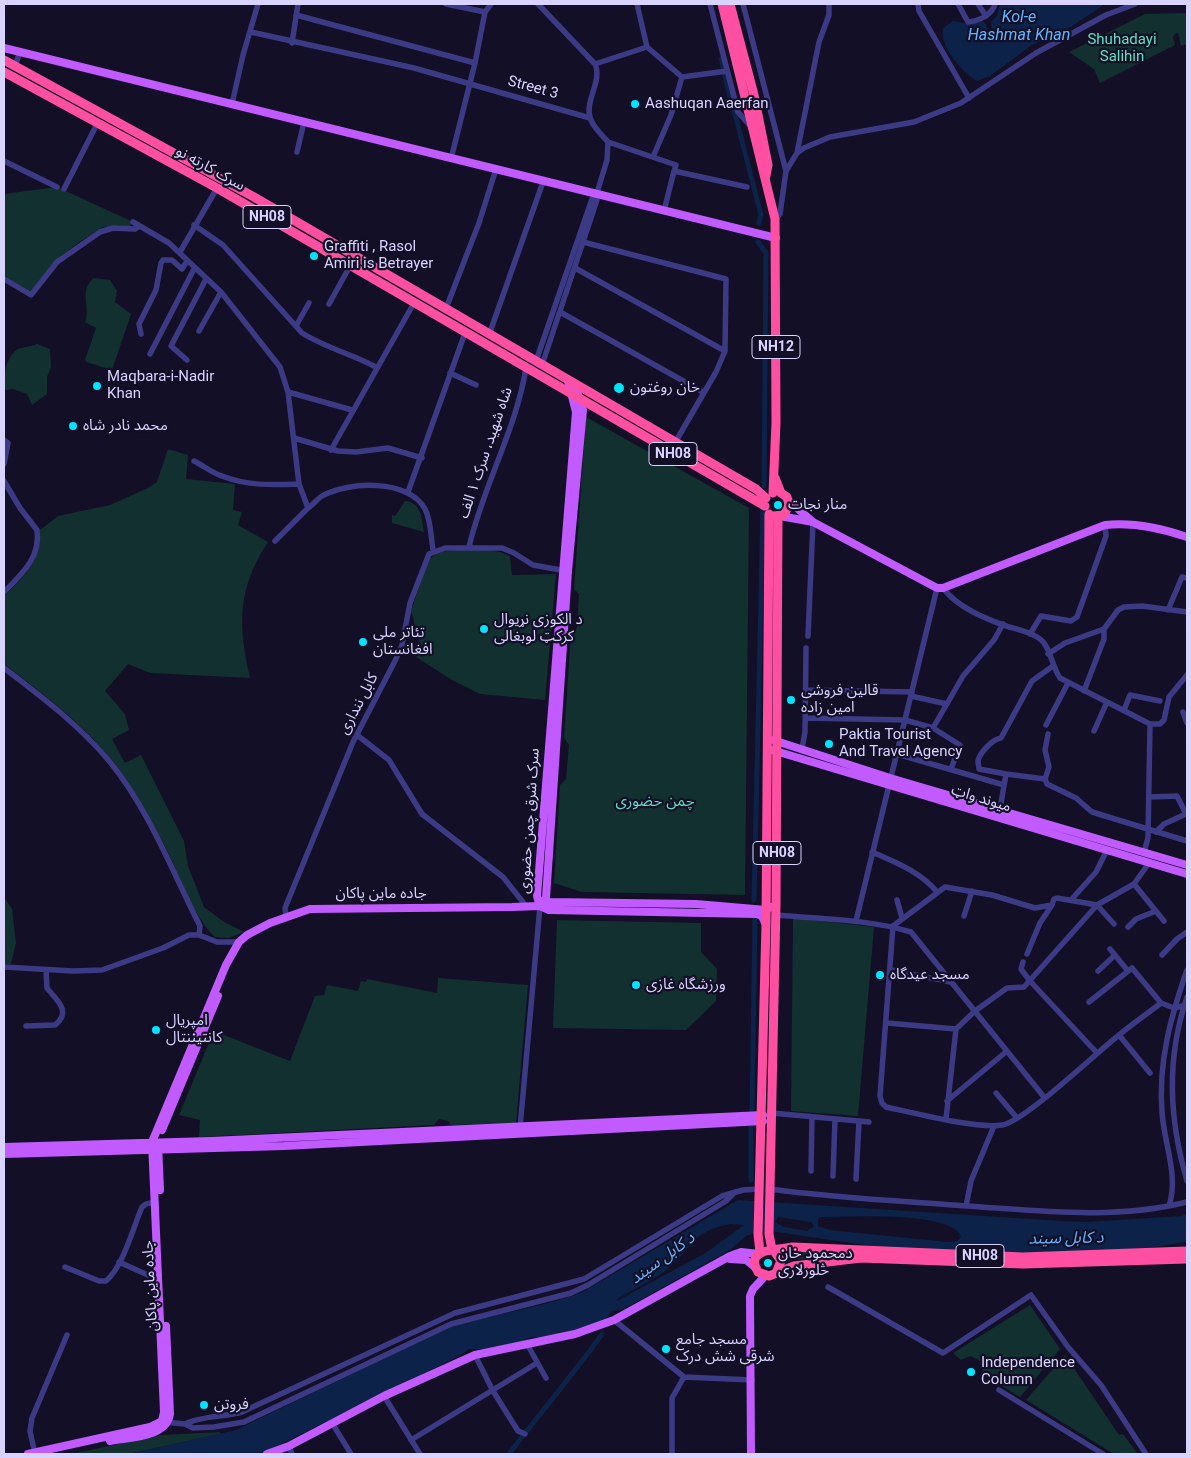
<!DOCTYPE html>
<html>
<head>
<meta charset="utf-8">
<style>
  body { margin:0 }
  #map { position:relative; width:1191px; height:1458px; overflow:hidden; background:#130f26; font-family:Roboto,sans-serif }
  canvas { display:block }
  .frame { position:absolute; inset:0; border:5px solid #d9d4ff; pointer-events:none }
</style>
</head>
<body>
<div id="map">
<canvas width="1191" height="1458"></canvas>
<div class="frame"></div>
</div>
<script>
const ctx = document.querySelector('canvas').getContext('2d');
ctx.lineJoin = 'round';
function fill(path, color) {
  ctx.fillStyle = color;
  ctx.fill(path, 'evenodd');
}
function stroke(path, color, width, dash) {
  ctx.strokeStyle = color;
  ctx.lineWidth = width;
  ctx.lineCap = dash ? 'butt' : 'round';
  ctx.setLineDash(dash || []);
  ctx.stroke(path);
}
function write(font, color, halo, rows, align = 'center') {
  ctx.font = font + ' Roboto,"Noto Sans Arabic",sans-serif';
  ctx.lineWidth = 4.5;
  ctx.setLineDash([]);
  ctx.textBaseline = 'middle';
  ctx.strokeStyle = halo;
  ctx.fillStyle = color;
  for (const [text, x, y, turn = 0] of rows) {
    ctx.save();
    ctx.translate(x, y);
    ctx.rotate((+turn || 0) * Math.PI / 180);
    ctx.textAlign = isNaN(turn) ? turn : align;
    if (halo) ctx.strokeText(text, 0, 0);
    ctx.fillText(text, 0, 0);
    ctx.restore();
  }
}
fill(new Path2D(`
  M1187 13V44L1181 46 1178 33 1175 34 1173 37 1175 45 1100 83 1094 69 1069 52 1145 14Z
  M57 187 133 222 130 226 103 227 81 241 58 258 30 292 4 279V194Z
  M94 278 110 280 117 291 115 302 131 314 112 370 86 362 85 360 96 328 85 322C91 307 78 291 94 278Z
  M37 344 50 349 51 367 47 377V394L32 405 27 394 13 389 6 390C0 380 7 355 18 349 23 347 31 347 37 344Z
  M586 417 749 508 745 895 582 892 554 883 560 785 566 779 569 745 564 738 571 632 577 628 579 594 574 589Z
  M168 449 188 455 186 479 235 484 233 510 242 512 238 525 268 542C237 589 238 625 250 678L150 673 128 664 105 691 125 714 129 730 112 739 125 763 141 755 184 841 188 866 204 907 224 922 244 932 229 938 215 937C192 916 178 869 162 841 146 814 132 784 112 760 81 722 43 694 4 664V596C26 575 40 562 40 530L58 516 110 505 148 488 157 482Z
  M405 501C421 502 422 519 424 532L392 523V515L395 516Z
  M488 550 500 552 510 556 512 575 556 574 545 700 480 694 452 680 416 657 420 644 411 611 428 561C440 545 469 551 488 550Z
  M4 897 12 909 16 943 11 964H4Z
  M793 918 874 927 858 1116 791 1111Z
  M557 920 701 923V952L717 969 716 1001 686 1030 553 1028Z
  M438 978 528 985 516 1123 451 1125 448 1121 439 1119 434 1125 199 1137 200 1120 179 1115 214 1031 290 1061 315 996 324 995 327 985 358 991 361 981 366 982 367 979 437 993Z
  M789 1249 855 1254 785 1261 784 1253 789 1252Z
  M1030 1305 1060 1349 1020 1397 997 1383 994 1380 995 1377 983 1372 979 1360 970 1356 961 1360 953 1353Z
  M1065 1355 1119 1435 1123 1434 1138 1454H1114L1026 1400Z
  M220 1432V1434L129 1454H70L162 1435Z`), '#12302f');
fill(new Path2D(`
  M1000 4H1105L1071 27 1032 45 990 76 977 81C962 72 939 46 943 28L953 21 970 24 983 21 987 26V32L992 34 991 22 997 16Z
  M738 1200 1062 1221 1086 1222 1182 1216 1187 1213V1242L1136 1250 1042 1253 906 1251 763 1230 746 1236 730 1250 624 1309 612 1311 606 1319 554 1337H532L521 1342 486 1349H469L461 1355 265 1452 254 1454H129L236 1430 451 1326 549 1303 581 1293ZM778 1217 811 1222 814 1226 807 1231 784 1227 775 1222ZM820 1217C845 1217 953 1210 961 1237L957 1241 947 1242 830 1230 818 1226V1219ZM730 1224 744 1225 707 1252 615 1302 619 1298C634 1289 652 1281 666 1270 692 1250 691 1231 730 1224Z`), '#0c2248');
stroke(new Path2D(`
  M721 59 730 97
  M733 106 761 215 759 223
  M758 242 766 253 764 486
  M754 900 763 509
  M752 1113 755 919
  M751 1180V1127
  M509 1454C540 1413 572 1376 602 1334`), '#0c2248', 5);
stroke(new Path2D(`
  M446 4 485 12
  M637 4 647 47
  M710 4 738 112 751 127
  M743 4 786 171
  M918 4 919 11 969 98
  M958 4 968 22C979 21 992 15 995 4
  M978 4 986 16
  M296 15 475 63
  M251 32 414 68 590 118
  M292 43 298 4
  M595 64 647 47 682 77 727 71
  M15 66 20 52
  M232 104 243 55 258 4
  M608 142 676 165 674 171 747 187
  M297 152 304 122
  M797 153 819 42 829 15V4
  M653 157 671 115 682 77
  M451 159 475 63 485 12 491 4
  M4 161 57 187
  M64 189 98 122
  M664 211 674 171
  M775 219 780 214 786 171 797 153 804 148 830 137 914 122 961 103 1036 53 1106 15 1135 4
  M133 222 169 243 221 292 280 367 288 392 299 484 308 508C313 505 317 499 322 496 349 481 409 479 425 509 431 520 431 538 433 550
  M194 225 223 245 302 333C326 348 352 354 376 367
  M583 242 726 279 725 351 716 372 676 441
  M180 252 217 188
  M575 268 725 351
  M4 279 31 295 57 262 100 232 113 228 135 229 139 226
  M329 304 350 266
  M445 311 479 223 496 169
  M560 312 703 392
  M296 326 309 303
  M199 331 221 292
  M141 334 139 324 156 290 161 263 163 260H172L182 269 187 261
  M489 335 543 182
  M150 354 194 269
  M187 360 171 346 206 279
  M536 361 592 199 596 196 607 160 608 142C602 135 594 128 591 120 583 102 603 82 595 64L538 4
  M542 365 597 200 596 196
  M450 373 476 385
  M288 392 352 410
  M294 438 338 451 356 452 388 448 422 458
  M4 440 8 443 4 464
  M331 450 414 303
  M194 461C204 466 212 473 222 476 247 486 273 485 299 484
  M4 481 20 508 37 530C41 557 22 574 4 592
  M408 492 465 333
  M275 541 308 508
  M469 547C483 486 516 430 526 368
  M943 588C958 608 986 619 1009 627 1020 630 1037 634 1044 643 1051 652 1053 668 1060 678L1150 724 1148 838 1144 852
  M1168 610 1182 577 1187 578
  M1030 634 1041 616 1071 621 1077 617 1106 536 1105 525
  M808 636 813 522
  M1048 654 1065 643 1104 629 1118 610 1124 607 1142 606 1187 612
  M4 668C42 697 79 725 110 762 149 810 172 871 200 926L199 935
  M806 690 912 692
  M1084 691 1104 639V629
  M911 696 947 704
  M1124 710 1130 695 1160 701
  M1183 712 1187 723
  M806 718 905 720 933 728 960 745 951 769
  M1150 724H1160L1164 720 1169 697 1187 675
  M1046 725 1068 683
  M933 728 963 676 994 640 1003 624
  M1094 731 1107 702
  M357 735 389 760 422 814 503 877 526 906
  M802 749 805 732 806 648
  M897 754 1004 785
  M1006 774 1045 779 1047 784 1076 798 1092 812 1187 841
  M1045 779 1049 767 1045 750 1048 734
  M1149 797 1177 796 1186 814 1164 824 1156 832
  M1000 809 1006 774 979 769C979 766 978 764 978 761 980 752 993 739 1001 738L1032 681 1053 666
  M872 852C895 862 921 872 937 892
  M1134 884 1164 921
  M897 900 902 918
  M1071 900 1096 872 1107 850
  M776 915C821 919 868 919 911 932L1044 1097
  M964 916 972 891
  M286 917 285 908 353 742 395 661 402 645 410 603 429 554 445 548H502L514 553 533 565 566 571
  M856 921 937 588
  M1114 924 1097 905 1057 898 1054 899 1052 905 1035 908 992 895 945 887 893 926 880 1096 882 1103 886 1107C915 1113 975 1129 1002 1125 1024 1122 1097 1052 1119 1035 1132 1024 1147 1014 1161 1003L1174 1008 1187 1005
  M1128 927 1136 919 1156 911
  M1110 949 1128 971
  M1027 954 1040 923 1052 905
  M1162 955 1177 939 1187 932
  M1023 962 1021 969 1030 981 1097 1053
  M4 967 73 971 102 970 163 948 189 935H199L217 942H239
  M891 970 951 982
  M1098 971 1115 955
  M1187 997C1166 1059 1169 1119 1187 1181
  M1089 1002 1132 968 1161 1003
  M887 1023 956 1029
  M26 1026 55 1025C73 1011 55 999 47 988L46 970
  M1119 1035 1150 1073
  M996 1093 1017 1118
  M947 1101 1007 1051
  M772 1113 869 1122
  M946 1119 956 1029 975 1011 1007 988 1024 987 1097 905 1134 884 1149 863
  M520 1128 540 906
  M811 1171 812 1117
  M833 1176 835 1119
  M856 1179 859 1121
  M770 1189C835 1198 901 1201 967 1206 1041 1211 1115 1220 1187 1202
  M966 1206 971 1181 994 1126
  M1169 1206C1179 1175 1164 1144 1162 1112 1158 1062 1171 1016 1187 970
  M119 1262 150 1276H159
  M65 1267 99 1281H106C123 1267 133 1228 142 1207L146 1204 156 1202
  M828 1287 943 1353 1031 1295 1068 1347 1101 1385 1146 1454
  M614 1320 684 1377 752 1380
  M527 1344 546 1378
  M475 1355 493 1391 518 1431 525 1434
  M999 1390 1103 1454
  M384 1396 420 1454
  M164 1422 185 1424 193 1428 214 1427 244 1422 451 1324 571 1293 588 1285 726 1201 735 1192
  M332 1423 351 1454
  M185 1424C199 1416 225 1417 242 1412L455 1313 584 1279 722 1196 743 1190 759 1189
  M411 1440 537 1363
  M289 1446 292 1454
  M35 1454 30 1431 32 1418 67 1335
  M672 1454V1398L684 1377`), '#3d3a85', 5.5);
stroke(new Path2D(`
  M4 48 776 238
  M789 501 813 522 937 588H943L1105 525C1133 522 1161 528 1187 537
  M780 516 813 522
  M773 740 890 778 1187 865
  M772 750 1187 874
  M540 906 537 896 576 412 568 381
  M540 906 546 898 568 571 583 410 575 385
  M540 906 549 910 757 914 762 916 765 923
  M162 1130 218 996
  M158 1144 160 1190
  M4 1147 211 1141 763 1115
  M4 1154 284 1146 763 1121
  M730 1259 746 1260 756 1268
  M110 1441C129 1437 166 1438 170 1414L166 1326
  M28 1454 150 1427 162 1421 164 1412 152 1142 226 965 239 942 247 935 270 923 310 909 512 907 540 906 549 902 696 904 766 910 771 907
  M267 1454 289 1446 384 1396 475 1355 575 1334 614 1320 730 1256 741 1252 759 1254
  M751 1454 750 1296 753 1289 765 1276`), '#c25bff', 8);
stroke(new Path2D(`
  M722 4 775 219 776 423 773 493
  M730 4 754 95 768 165 766 176
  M4 60 254 197 756 489 766 498
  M4 72 217 188 765 506
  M773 516 784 515 789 505 787 497 781 493 775 478
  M772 1250 769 1234 776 905 778 517
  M774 1251 781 1261 776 1273
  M1187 1251 1023 1257 793 1247C780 1250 743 1247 758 1272L769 1276 794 1266 861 1258 1023 1264 1187 1259
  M760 1252 758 1234 766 924 769 514`), '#ff4fa3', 9);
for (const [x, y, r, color] of [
  [635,104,5,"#00e5ff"],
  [314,256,5,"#00e5ff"],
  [97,386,5,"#00e5ff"],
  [619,388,6,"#00e5ff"],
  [73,426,5,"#00e5ff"],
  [778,505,5,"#00e5ff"],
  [484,629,5,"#00e5ff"],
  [363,642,5,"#00e5ff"],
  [791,700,5,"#00e5ff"],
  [829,744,5,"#00e5ff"],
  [880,975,5,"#00e5ff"],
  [636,985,5,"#00e5ff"],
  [156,1030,5,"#00e5ff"],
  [768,1263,5,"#00e5ff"],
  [666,1349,5,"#00e5ff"],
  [971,1372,5,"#00e5ff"],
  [204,1405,5,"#00e5ff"]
]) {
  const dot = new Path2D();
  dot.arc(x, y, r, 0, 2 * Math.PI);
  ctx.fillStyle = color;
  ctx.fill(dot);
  stroke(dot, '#130f26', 2);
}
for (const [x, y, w] of [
  [267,217,48],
  [776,347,48],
  [673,454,48],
  [777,853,48],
  [980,1256,48]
]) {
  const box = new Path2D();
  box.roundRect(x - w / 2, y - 11.5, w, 23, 4);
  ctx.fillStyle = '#130f26';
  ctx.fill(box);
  stroke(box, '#d9d4ff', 1);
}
write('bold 14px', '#d9d4ff', null, [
  ["NH08",267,217],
  ["NH12",776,347],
  ["NH08",673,454],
  ["NH08",777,853],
  ["NH08",980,1256]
]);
write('15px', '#5fe0c0', '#130f26', [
  ["Shuhadayi",1122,40],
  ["Salihin",1122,57],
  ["چمن حضوری",655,802]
]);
write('15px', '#d9d4ff', '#130f26', [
  ["Street 3",533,88,15],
  ["سرک کارته نو",210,169,29],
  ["شاه شهید، سرک ۱ الف",486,453,-71],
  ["کابل ننداری",359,704,-62],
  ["میوند واټ",981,799,17],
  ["سرک شرق چمن حضوری",530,821,-86],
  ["جاده ماین پاکان",381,894],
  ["جاده ماین پاکان",151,1286,-93]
]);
write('15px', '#d9d4ff', '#130f26', [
  ["Aashuqan Aaerfan",645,104],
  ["Graffiti , Rasol",324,247],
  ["Amiri is Betrayer",324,264],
  ["Maqbara-i-Nadir",107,377],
  ["Khan",107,394],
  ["خان روغتون",630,388],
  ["محمد نادر شاه",83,426],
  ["منار نجات",788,505],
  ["د الکوزی نړیوال",494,620],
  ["کرکټ لوبغالی",494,637],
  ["تئاتر ملی",373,633],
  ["افغانستان",373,650],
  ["قالین فروشی",801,691],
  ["امین زاده",801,708],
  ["Paktia Tourist",839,735],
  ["And Travel Agency",839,752],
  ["مسجد عیدگاه",890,975],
  ["ورزشگاه غازی",646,985],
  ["امپریال",166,1021],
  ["کانتیننتال",166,1038],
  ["دمحمود خان",778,1254],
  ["څلورلاری",778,1271],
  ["مسجد جامع",676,1340],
  ["شرقی شش درک",676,1357],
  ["Independence",981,1363],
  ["Column",981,1380],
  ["فروتن",214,1405]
], 'left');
write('italic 16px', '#62b6ff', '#130f26', [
  ["Kol-e",1019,18],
  ["Hashmat Khan",1019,36],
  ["د کابل سيند",1066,1239,-1],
  ["د کابل سيند",663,1259,-36]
]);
</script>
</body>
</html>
